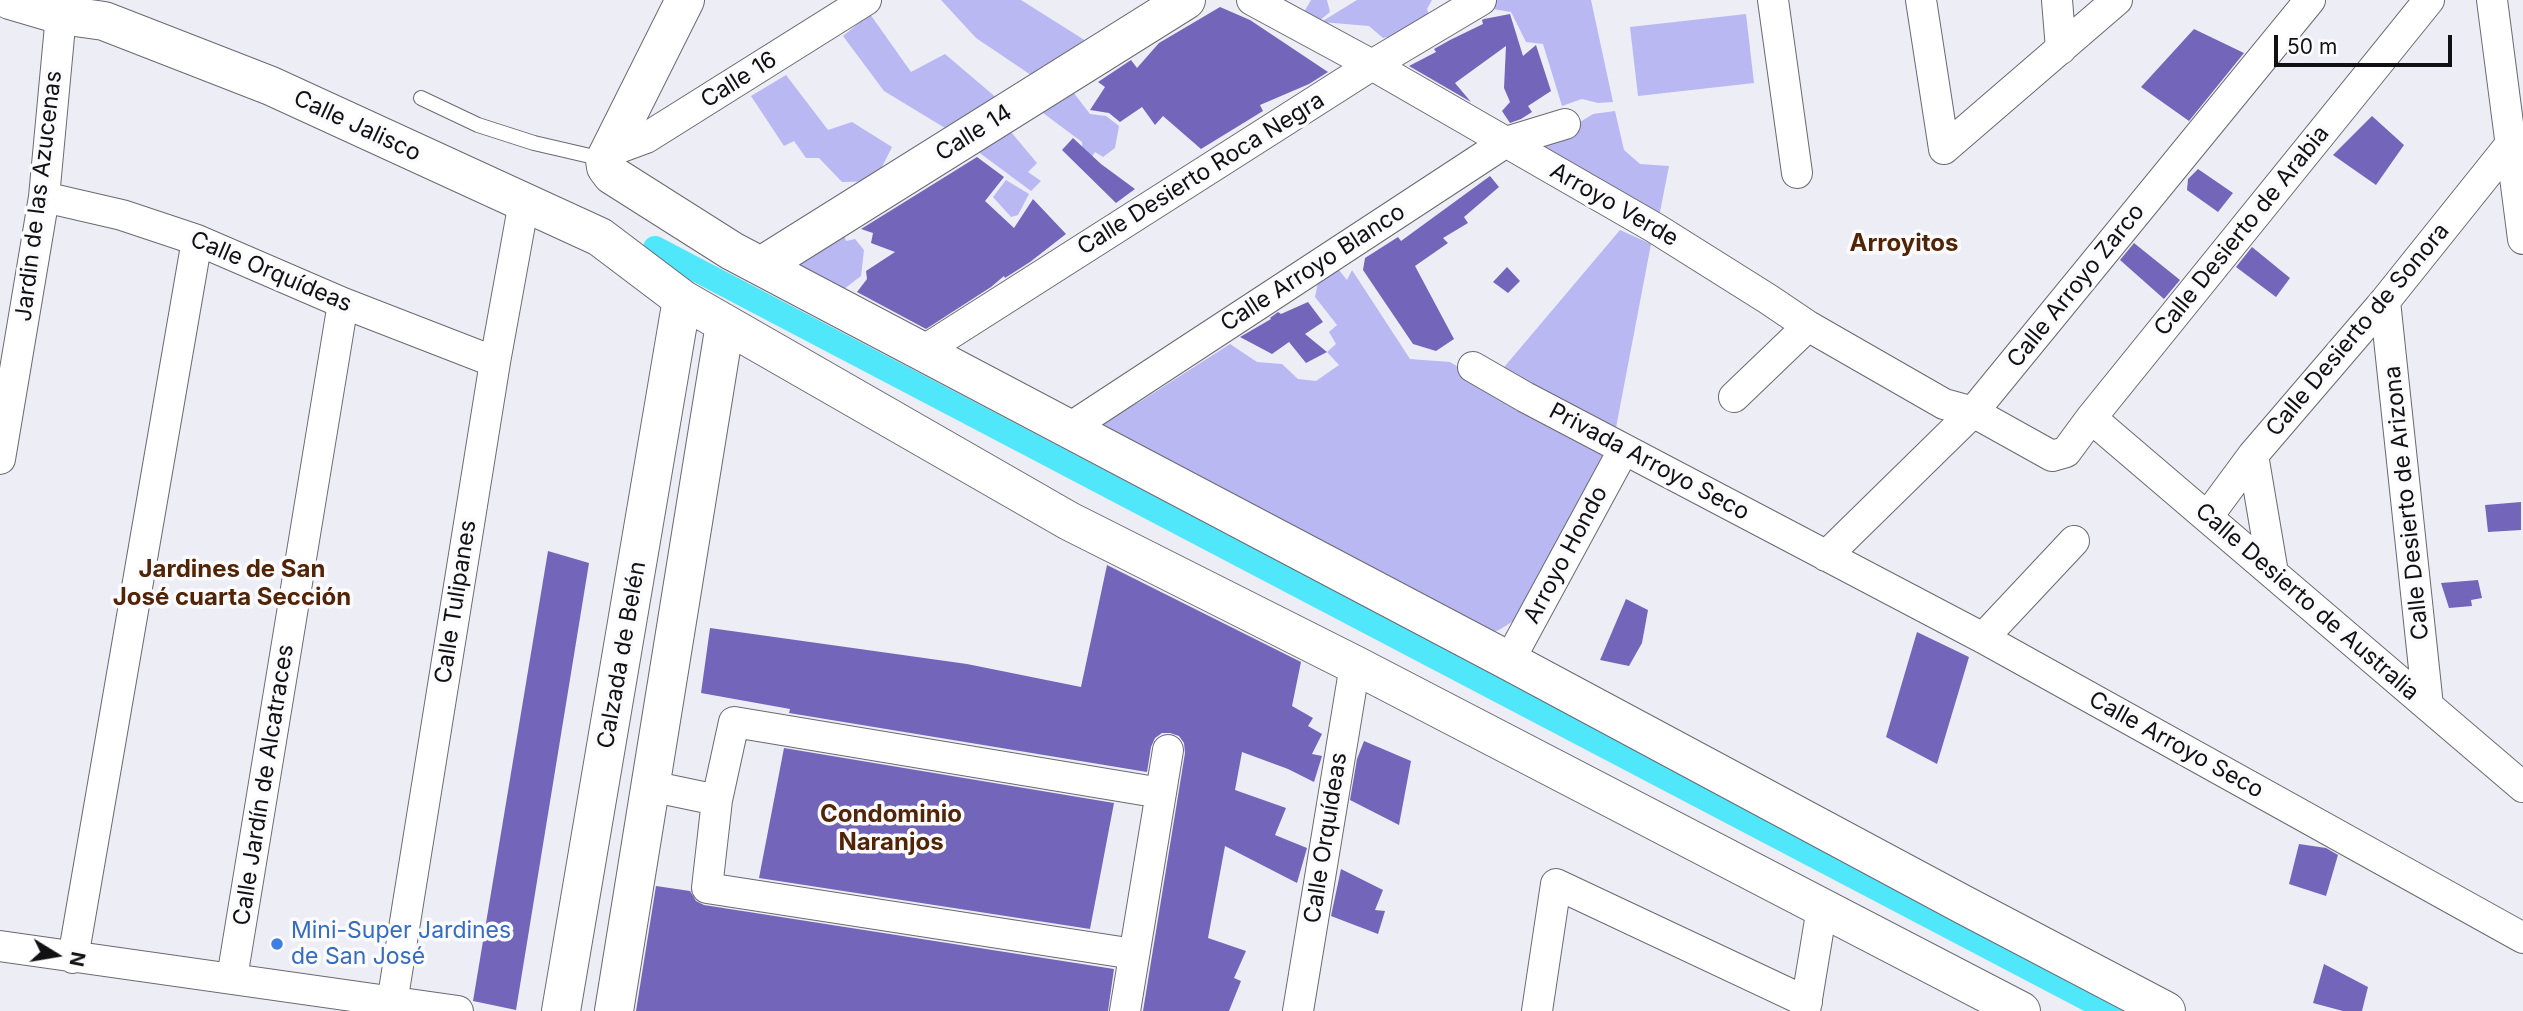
<!DOCTYPE html>
<html>
<head>
<meta charset="utf-8">
<style>
  body { margin:0 }
  #map { position:relative; width:2523px; height:1011px; overflow:hidden; background:#ededf6; font-family:Inter,sans-serif }
  canvas { display:block }
  .north { position:absolute; left:21px; top:920px; width:70px; height:70px; -webkit-text-stroke:5px #fbfbfe; paint-order:stroke; rotate:101deg; font-size:19px; font-weight:700; line-height:28px; text-align:center; color:#111114 }
  .north::after { content:''; display:block; margin:auto; width:24px; height:32px; background:#111114; clip-path:polygon(50% 0,100% 100%,50% 72%,0 100%) }
  .scale { position:absolute; left:2274px; top:35px; width:178px; height:32px; box-sizing:border-box; border:4px solid #111114; border-top:0; padding-left:9px; font-size:21px; line-height:24px; white-space:nowrap; color:#111114; -webkit-text-stroke:5px #fbfbfe; paint-order:stroke }
</style>
</head>
<body>
<div id="map">
<canvas width="2523" height="1011"></canvas>
<div class="north">N</div>
<div class="scale">50 m</div>
</div>
<script>
const ctx = document.querySelector('canvas').getContext('2d');
ctx.lineJoin = 'round';
function fill(path, color) {
  ctx.fillStyle = color;
  ctx.fill(path, 'evenodd');
}
function stroke(path, color, width, dash) {
  ctx.strokeStyle = color;
  ctx.lineWidth = width;
  ctx.lineCap = dash ? 'butt' : 'round';
  ctx.setLineDash(dash || []);
  ctx.stroke(path);
}
function write(font, color, halo, rows, align = 'center') {
  ctx.font = font + ' Inter,sans-serif';
  ctx.lineWidth = 7;
  ctx.setLineDash([]);
  ctx.textBaseline = 'middle';
  ctx.strokeStyle = halo;
  ctx.fillStyle = color;
  for (const [text, x, y, turn = 0] of rows) {
    ctx.save();
    ctx.translate(x, y);
    ctx.rotate((+turn || 0) * Math.PI / 180);
    ctx.textAlign = isNaN(turn) ? turn : align;
    if (halo) ctx.strokeText(text, 0, 0);
    ctx.fillText(text, 0, 0);
    ctx.restore();
  }
}
fill(new Path2D(`
  M941 0H1021L1086 41 1034 77 976 38Z
  M1311 0H1327L1330 12 1319 21 1304 12Z
  M1357 0H1432L1427 9 1430 18 1396 36 1383 38 1369 26 1321 22Z
  M1493 0H1591L1613 102 1598 103 1582 99 1562 106 1543 44 1526 42 1511 12 1493 9Z
  M870 14 911 72 945 54 999 100 945 128 884 91 843 36Z
  M1746 14 1754 83 1638 96 1630 27Z
  M786 75 828 130 852 122 892 147 875 181 842 182 819 158H806L794 141 784 146 751 96Z
  M1073 92 1090 114 1106 116 1119 126 1115 148 1103 157 1095 152 1089 161 1083 156 1082 142 1039 110Z
  M1615 111 1624 150 1640 164 1669 166 1657 227 1530 153 1593 114Z
  M1011 132 1037 163 1028 172 1041 181 1031 191 977 151Z
  M1006 180 1029 194 1018 215 1011 217 993 197Z
  M1620 230 1651 244 1615 433 1500 372Z
  M844 234 846 241 855 239 864 250 861 276 840 292 798 272 797 259Z
  M1339 270 1347 280 1352 270 1410 359 1450 362 1604 453 1515 620 1499 630 1488 634 1096 431 1102 421 1141 401 1230 344 1257 362 1282 364 1298 379 1316 381 1339 365 1327 352 1336 344 1329 332 1337 325 1315 297 1318 282Z`), '#b9b8f3');
stroke(new Path2D(`
  M655 248 2110 1011`), '#51e7fb', 24);
fill(new Path2D(`
  M1220 7 1250 20 1328 72 1309 84 1260 105 1263 111 1201 149 1163 116 1155 125 1142 107 1120 122 1109 113 1090 110 1105 87 1098 82 1131 60 1137 68 1159 43Z
  M1510 14 1523 56 1536 45 1551 91 1528 106 1532 112 1521 119 1510 123 1502 111 1510 102 1504 88 1506 46 1455 83 1471 102 1409 66 1436 52 1434 49 1450 40 1483 24 1482 20 1484 19Z
  M2194 29 2244 53 2189 121 2141 87Z
  M2372 116 2404 145 2376 185 2333 155Z
  M1073 138 1101 164 1135 189 1116 203 1062 150Z
  M977 157 1004 177 985 201 1014 228 1033 199 1066 234 1030 262 1005 278 1004 276 991 287 926 329 857 292 867 279 866 271 895 252 871 243 873 233 861 229Z
  M2198 169 2233 193 2218 212 2187 190 2188 179Z
  M1490 176 1499 187 1464 217 1468 223 1443 238 1448 243 1415 266 1454 339 1436 351 1413 344 1363 270 1365 258 1398 237 1401 241Z
  M2134 243 2180 280 2164 299 2120 260Z
  M2252 247 2290 278 2276 297 2236 267Z
  M1507 267 1520 281 1508 293 1493 282Z
  M1308 302 1323 322 1305 334 1327 352 1306 363 1289 342 1272 354 1240 337 1271 319 1270 318 1278 312 1281 314Z
  M2521 502V530L2488 532 2485 505Z
  M548 551 589 563 516 1010 473 1001Z
  M1107 565 1301 662 1292 706 1313 718 1308 726 1322 734 1312 754 1322 756 1314 782 1288 769 1242 752 1235 790 1286 808 1275 835 1307 848 1297 883 1225 846 1208 938 1246 951 1234 978 1241 981 1229 1011H1143L1185 753 1184 743 1179 736 1170 733H1162L1155 738 1151 747 1147 772 789 713 790 709 701 693 710 628 967 664 1081 687Z
  M2478 580 2482 598 2471 600 2472 606 2449 608 2441 583Z
  M1626 599 1648 610 1642 643 1629 666 1600 660Z
  M1917 632 1969 657 1937 764 1886 737Z
  M1364 741 1411 761 1399 825 1350 800 1357 759Z
  M784 748 1114 803 1090 929 759 878Z
  M2299 844 2326 848 2338 855 2326 896 2289 884Z
  M1341 869 1383 890 1375 910 1385 911 1378 934 1331 916Z
  M656 886 690 891 696 901 704 905 1114 969 1108 1011H636Z
  M2324 964 2368 987 2362 1011H2343L2313 1003Z`), '#7366ba');
const lane = new Path2D(`
  M421 98 478 125 534 143 603 159`);
const street = new Path2D(`
  M1252 0 1372 65 1655 228 1768 299 1808 326 1944 404 1973 412 2052 456 2066 452 2091 418 2429 0
  M1773 0 1797 173
  M1921 0 1944 149
  M2057 0 2061 49
  M2492 0 2523 239
  M1944 149 2117 0
  M608 152 646 138 866 0
  M44 197 122 215 197 240 343 303 495 362
  M2385 301 2428 706
  M923 351 1372 65 1481 0
  M1473 367 1525 397 1983 638 2523 938
  M1734 397 1808 326
  M2091 418 2523 787
  M1068 429 1506 142 1565 124
  M2253 455 2273 573
  M0 459 44 197 61 15
  M2208 516 2253 455 2385 301 2510 145
  M1826 556 1973 412 2310 0
  M1983 638 2074 541
  M1509 661 1624 449
  M650 786 717 800
  M0 946 458 1011
  M1134 954 707 888 717 800 734 722 1161 793
  M73 958 197 240
  M232 978 343 303
  M392 1003 495 362 524 202
  M1125 1011 1168 750
  M1298 1011 1355 665
  M1537 1011 1556 884 1807 1002
  M1805 1011 1822 908`);
const secondary = new Path2D(`
  M10 0 61 15 104 21 271 86 600 237 682 299 1069 521 1355 665 2021 1011
  M685 0 605 160 606 167 612 175 732 251 1509 661 1964 905 2166 1011
  M761 266 1186 0
  M561 1011 682 299
  M614 1011 725 324`);
stroke(lane, '#696971', 16);
stroke(street, '#696971', 32);
stroke(secondary, '#696971', 40);
stroke(lane, '#fff', 14);
stroke(street, '#fff', 30);
stroke(secondary, '#fff', 38);
for (const [x, y, r, color] of [
  [277,944,7,"#3f7fe0"]
]) {
  const dot = new Path2D();
  dot.arc(x, y, r, 0, 2 * Math.PI);
  ctx.fillStyle = color;
  ctx.fill(dot);
  stroke(dot, '#fbfbfe', 2.5);
}
write('23px', '#111114', '#fbfbfe', [
  ["Calle 16",739,80,-32],
  ["Calle Jalisco",357,126,25],
  ["Calle 14",974,133,-32],
  ["Calle Desierto Roca Negra",1201,174,-32],
  ["Jardin de las Azucenas",39,196,-83],
  ["Arroyo Verde",1614,205,30],
  ["Calle Desierto de Arabia",2242,231,-51],
  ["Calle Arroyo Blanco",1313,268,-33],
  ["Calle Orquídeas",271,272,23],
  ["Calle Arroyo Zarco",2076,286,-51],
  ["Calle Desierto de Sonora",2358,330,-50],
  ["Privada Arroyo Seco",1649,462,28],
  ["Calle Desierto de Arizona",2407,503,-96],
  ["Arroyo Hondo",1566,555,-62],
  ["Calle Tulipanes",456,602,-81],
  ["Calle Desierto de Australia",2307,602,41],
  ["Calzada de Belén",622,655,-80],
  ["Calle Arroyo Seco",2176,745,29],
  ["Calle Jardín de Alcatraces",264,785,-81],
  ["Calle Orquídeas",1326,838,-81]
]);
write('23px', '#366cbe', '#fbfbfe', [
  ["Mini-Super Jardines",291,931],
  ["de San José",291,957]
], 'left');
write('bold 24px', '#522406', '#fbfbfe', [
  ["Arroyitos",1904,244],
  ["Jardines de San",232,570],
  ["José cuarta Sección",232,598],
  ["Condominio",891,815],
  ["Naranjos",891,843]
]);
</script>
</body>
</html>
